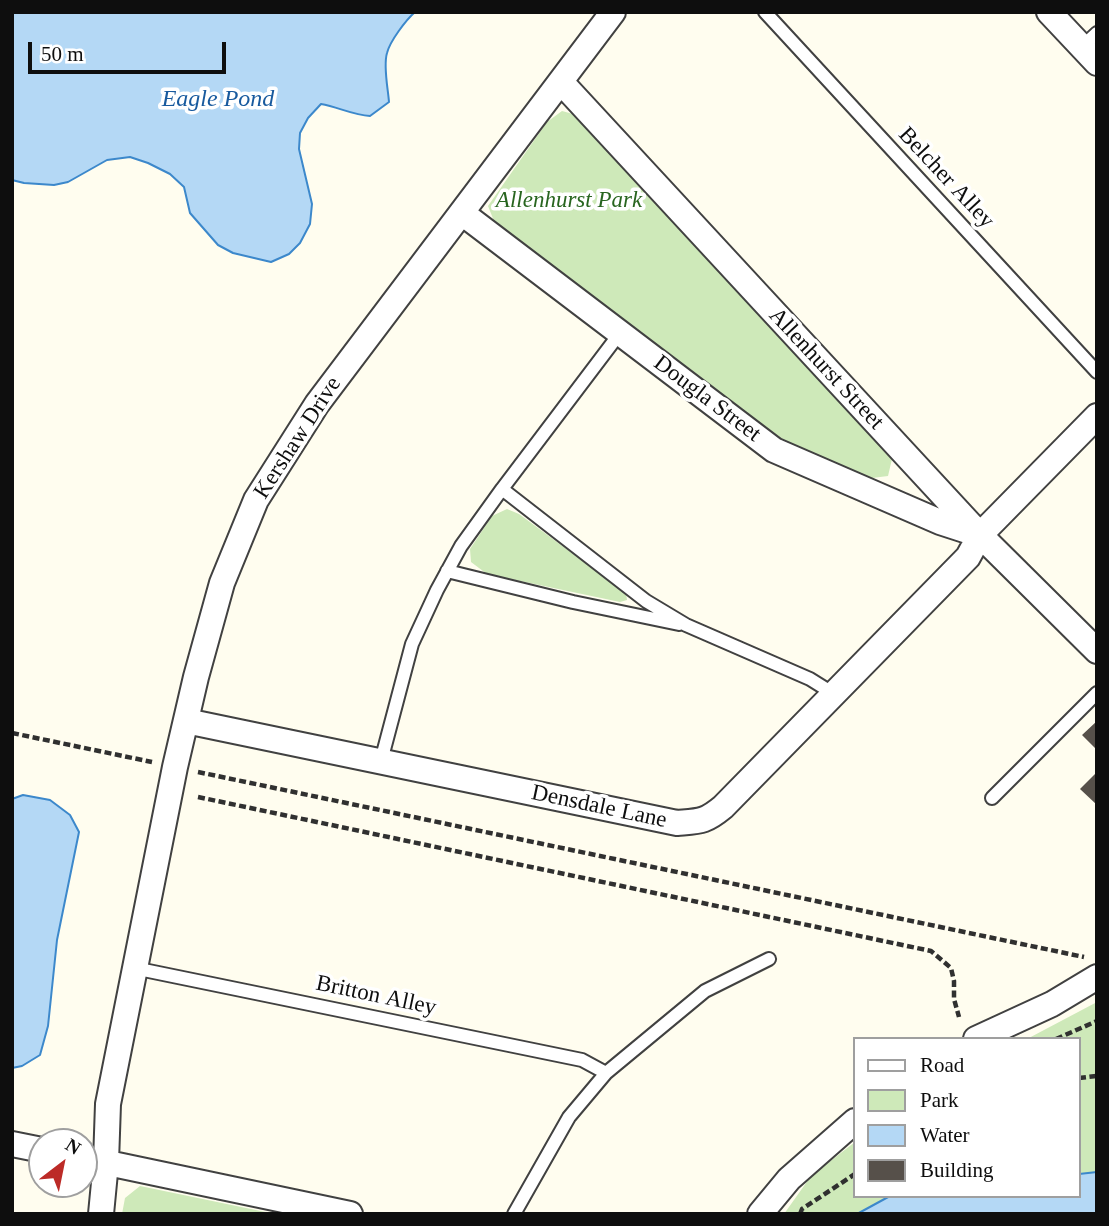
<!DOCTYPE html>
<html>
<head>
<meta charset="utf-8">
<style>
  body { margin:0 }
  #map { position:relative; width:1109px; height:1226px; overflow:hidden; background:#fffdef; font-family:Georgia,serif }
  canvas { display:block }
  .frame { position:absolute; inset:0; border:14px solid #0e0e0e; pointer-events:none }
  .legend { position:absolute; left:853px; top:1037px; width:228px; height:161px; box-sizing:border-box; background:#fff; border:2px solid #9f9f9f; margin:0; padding:9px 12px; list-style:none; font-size:21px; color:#0e0e0e }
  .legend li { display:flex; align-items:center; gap:14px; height:35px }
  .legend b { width:35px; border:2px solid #9f9f9f }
  .north { position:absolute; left:28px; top:1128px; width:70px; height:70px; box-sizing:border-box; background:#fff; border:2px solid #9f9f9f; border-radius:50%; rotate:32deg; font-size:19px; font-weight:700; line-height:28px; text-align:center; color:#0e0e0e }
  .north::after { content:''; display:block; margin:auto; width:24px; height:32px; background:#bc2b27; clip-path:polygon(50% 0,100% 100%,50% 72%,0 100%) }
  .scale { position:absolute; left:28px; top:42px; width:198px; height:32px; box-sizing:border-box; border:4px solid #0e0e0e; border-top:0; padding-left:9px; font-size:21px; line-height:24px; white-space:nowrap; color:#0e0e0e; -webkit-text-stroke:5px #fff; paint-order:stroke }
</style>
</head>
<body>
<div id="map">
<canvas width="1109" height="1226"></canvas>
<div class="frame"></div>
<ul class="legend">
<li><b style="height:9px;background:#fff"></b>Road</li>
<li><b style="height:19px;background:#cee9b9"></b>Park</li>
<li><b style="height:19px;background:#b4d8f5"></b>Water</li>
<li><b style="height:19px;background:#56504a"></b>Building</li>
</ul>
<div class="north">N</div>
<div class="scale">50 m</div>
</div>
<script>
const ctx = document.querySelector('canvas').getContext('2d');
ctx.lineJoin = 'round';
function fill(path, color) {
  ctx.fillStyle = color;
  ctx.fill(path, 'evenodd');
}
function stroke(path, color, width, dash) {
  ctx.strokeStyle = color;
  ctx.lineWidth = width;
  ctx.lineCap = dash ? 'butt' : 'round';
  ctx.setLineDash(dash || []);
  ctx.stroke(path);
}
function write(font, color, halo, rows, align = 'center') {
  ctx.font = font + ' Georgia,serif';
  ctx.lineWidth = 7;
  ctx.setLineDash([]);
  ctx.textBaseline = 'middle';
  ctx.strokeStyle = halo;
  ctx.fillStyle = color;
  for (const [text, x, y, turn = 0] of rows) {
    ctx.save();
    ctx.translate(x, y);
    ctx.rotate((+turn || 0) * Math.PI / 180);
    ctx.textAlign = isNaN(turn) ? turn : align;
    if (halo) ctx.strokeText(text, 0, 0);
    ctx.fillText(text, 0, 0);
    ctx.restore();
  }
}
fill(new Path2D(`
  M562 111 573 114 892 459 888 476 872 478 783 440 494 221 488 206 547 122Z
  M507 509 519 514 626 593 627 600 620 602 487 574 471 562 470 549 492 516Z
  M1097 1002V1214H784L811 1176 855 1142V1196H1079V1039H1027Z
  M140 1186 275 1214H122L125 1198Z`), '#cee9b9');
const water = new Path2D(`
  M12 12H415C406 20 390 41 387 53 383 66 388 88 389 102L370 116C353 115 338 107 321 104L308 118 300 133 299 149 312 204 310 224 300 243 289 254 271 262 233 253 218 245 190 213 184 187 170 174 148 163 130 157 107 160 68 182 54 185 24 183 12 180Z
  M23 795 50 800 70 815 79 832 57 940 48 1026 40 1055 22 1066 12 1068V799Z
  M1097 1172V1214H857L890 1196H1079V1174Z`);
fill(water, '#b4d8f5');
stroke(water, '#3c88cb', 2);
fill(new Path2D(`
  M1097 721V750L1082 735Z
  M1097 772V805L1080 789Z`), '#56504a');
const service = new Path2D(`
  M765 12 1097 372
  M1082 47 1097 33
  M502 489 646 601 686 625 810 679 834 694
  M447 571 573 602 679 624
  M381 761 412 644 437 590 461 546 502 489 620 333
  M992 798 1097 693
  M134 968 582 1060 606 1073
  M514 1214 569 1117 606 1073 705 991 769 959`);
const minor = new Path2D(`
  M1049 12 1097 63
  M561 82 980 535 1097 651
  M462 213 774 450 940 522 977 534
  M186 721 677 823C700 821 705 822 723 807L968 557 980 535 1097 416
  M976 1039 1052 1004 1097 977
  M12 1144 42 1150
  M84 1158 350 1214
  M101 1214 106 1162 108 1104 175 767 196 677 222 583 256 500 317 404 613 12
  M760 1214 789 1179 855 1121`);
stroke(service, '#414141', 16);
stroke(minor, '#414141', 28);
stroke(new Path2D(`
  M12 733 152 762
  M198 772 1084 957
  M198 797 931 951 951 968 954 981V999L959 1017
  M1056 1039 1097 1021
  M1079 1078 1097 1076
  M800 1214 802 1209 855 1174`), '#303030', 4.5, [7, 3.5]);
stroke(service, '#fff', 12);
stroke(minor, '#fff', 24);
write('23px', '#0e0e0e', '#fff', [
  ["Belcher Alley",946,178,47],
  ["Allenhurst Street",826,369,47],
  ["Dougla Street",707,399,37],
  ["Kershaw Drive",298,438,-57],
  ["Densdale Lane",599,807,12],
  ["Britton Alley",376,996,12]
]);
write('italic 23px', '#28651f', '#fff', [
  ["Allenhurst Park",569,201]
]);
write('italic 24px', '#185a9e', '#fff', [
  ["Eagle Pond",218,100]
]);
</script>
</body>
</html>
